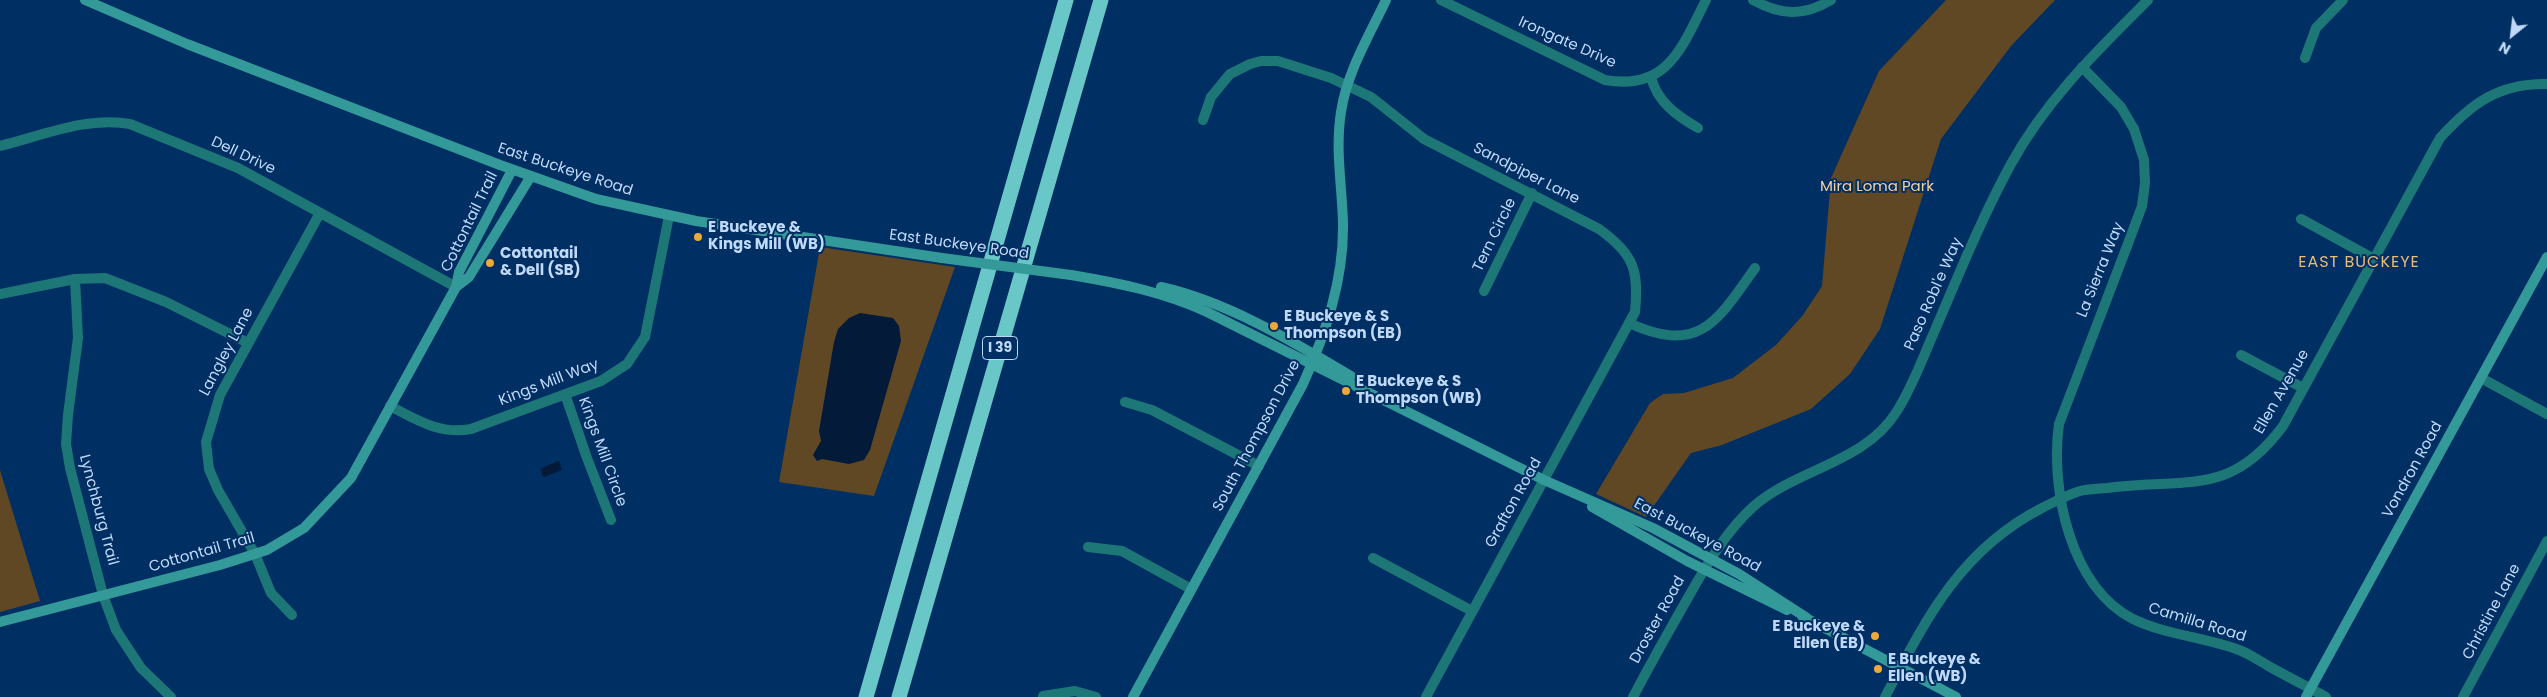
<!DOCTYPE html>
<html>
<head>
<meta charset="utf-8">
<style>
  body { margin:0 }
  #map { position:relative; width:2547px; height:697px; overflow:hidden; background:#002f63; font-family:Poppins,sans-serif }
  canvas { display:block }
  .north { position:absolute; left:2487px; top:10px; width:50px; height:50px; -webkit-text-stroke:4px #002f63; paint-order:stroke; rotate:209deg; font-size:14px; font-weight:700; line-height:20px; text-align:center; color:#c0d9f8 }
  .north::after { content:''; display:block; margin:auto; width:18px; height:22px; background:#c0d9f8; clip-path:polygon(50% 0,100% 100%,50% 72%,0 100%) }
</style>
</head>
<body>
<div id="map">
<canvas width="2547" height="697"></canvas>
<div class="north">N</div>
</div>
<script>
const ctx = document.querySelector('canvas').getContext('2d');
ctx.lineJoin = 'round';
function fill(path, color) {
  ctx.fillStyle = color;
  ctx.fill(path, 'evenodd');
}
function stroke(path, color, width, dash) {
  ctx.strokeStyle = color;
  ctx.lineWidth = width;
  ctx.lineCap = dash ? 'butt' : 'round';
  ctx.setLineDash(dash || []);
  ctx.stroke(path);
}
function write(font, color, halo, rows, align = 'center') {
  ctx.font = font + ' Poppins,sans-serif';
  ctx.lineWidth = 4;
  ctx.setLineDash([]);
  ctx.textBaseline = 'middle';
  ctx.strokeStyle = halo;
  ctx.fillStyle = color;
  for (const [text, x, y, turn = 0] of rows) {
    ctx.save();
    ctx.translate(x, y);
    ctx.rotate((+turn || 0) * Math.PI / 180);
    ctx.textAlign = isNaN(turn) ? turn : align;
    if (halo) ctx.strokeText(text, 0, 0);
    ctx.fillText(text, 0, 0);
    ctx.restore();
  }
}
fill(new Path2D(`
  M1946 0H2055L2011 46 1941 139 1880 329 1850 374 1811 409 1722 445 1691 453 1646 517 1596 494 1650 403 1663 394 1684 393 1733 378 1776 345 1803 315 1822 286 1831 178 1879 71Z
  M820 247 955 267 874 496 779 482Z
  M0 470 40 601 0 612Z`), '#604825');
fill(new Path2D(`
  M860 313 893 318 899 326 901 341 870 450 864 460 849 464 822 459 817 461 813 455 821 441 819 431 834 342 838 329 849 318Z
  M559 461 562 470 544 477 542 475 541 468Z`), '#031a38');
stroke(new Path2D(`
  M1441 0 1605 80C1668 91 1682 47 1706 0
  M1753 0C1781 15 1803 17 1831 0
  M2305 58 2316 28 2343 0
  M2082 67 2121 107 2134 129 2144 160 2145 183 2142 206 2129 241 2059 424C2050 488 2070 587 2133 619 2166 635 2204 637 2239 650 2250 654 2261 662 2272 668 2290 678 2308 687 2326 697
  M1651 76C1656 101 1677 116 1698 128
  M1203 120 1211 97 1230 74 1250 64 1261 61H1278L1331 78 1371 97 1424 139 1599 229C1634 254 1639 270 1635 312L1426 697
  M0 146C41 136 87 116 130 124L238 168 456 287
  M2301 219 2374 259
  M75 279 78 338 68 415 66 444 70 468 103 595 116 630 141 668 171 697
  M1484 291 1532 193
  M0 294 75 279 105 278 166 302 248 343
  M1629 323C1699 355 1717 322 1755 268
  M2241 355 2303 388
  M2481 378 2547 414
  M565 394 587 458 611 520
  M1125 402 1152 410 1259 466
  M390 406C417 420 440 435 471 429L601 381 627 364 645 337 669 216
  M1088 547 1122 551 1191 589
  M1373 558 1472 611
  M292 615 271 593 255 554 218 490 209 469 206 442 220 395 320 213
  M1043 696 1075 691 1096 697
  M1633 697C1651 663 1670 629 1689 596 1707 564 1727 530 1754 506 1798 468 1865 463 1897 411 1913 386 1923 357 1935 330 1959 274 1982 217 2011 164 2046 100 2097 51 2148 0
  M1885 697C1926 619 1960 550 2042 508 2054 502 2067 495 2080 491 2088 489 2098 489 2107 488 2184 477 2229 499 2283 426L2440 138C2471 104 2498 83 2547 84
  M2463 697 2547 541`), '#1e7777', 10);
stroke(new Path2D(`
  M85 0 187 44 500 165 596 199 696 221 942 258
  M1071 275C1119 283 1163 292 1207 312L1544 480 1653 528 1739 574 1807 618
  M456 287 469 277 531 176
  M1161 287C1228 302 1292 341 1351 376
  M1592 507 1687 561 1787 610
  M1802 616 1956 697
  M0 622 220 565 267 550 304 528 351 478 456 287 459 272 512 170
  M1133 697 1303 384C1326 333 1344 279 1343 223 1342 185 1335 150 1341 112 1347 72 1369 36 1386 0
  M2306 697 2547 257`), '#349999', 10);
stroke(new Path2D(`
  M866 697 1066 0
  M899 697 1101 0`), '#6ac7c7', 15);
stroke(new Path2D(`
  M942 258 1071 275`), '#349999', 10);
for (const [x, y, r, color] of [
  [698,237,5,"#eca93a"],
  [490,263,5,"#eca93a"],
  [1274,326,5,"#eca93a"],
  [1346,391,5,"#eca93a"],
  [1875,636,5,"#eca93a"],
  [1878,669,5,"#eca93a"]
]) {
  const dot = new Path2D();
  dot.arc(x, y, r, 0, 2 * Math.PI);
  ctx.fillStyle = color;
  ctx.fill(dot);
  stroke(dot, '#002f63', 2);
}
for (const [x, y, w] of [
  [1000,348,35]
]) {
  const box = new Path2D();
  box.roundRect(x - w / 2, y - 11.5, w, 23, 4);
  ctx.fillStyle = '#002f63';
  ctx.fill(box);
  stroke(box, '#c0d9f8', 1);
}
write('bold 14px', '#c0d9f8', null, [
  ["I 39",1000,348]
]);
write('15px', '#c0d9f8', '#002f63', [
  ["Irongate Drive",1567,43,24],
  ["Dell Drive",243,156,25],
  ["East Buckeye Road",565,170,18],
  ["Sandpiper Lane",1526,174,27],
  ["Cottontail Trail",470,222,-64],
  ["Tern Circle",1495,235,-64],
  ["East Buckeye Road",959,245,8],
  ["La Sierra Way",2101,270,-68],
  ["Paso Robl'e Way",1934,294,-66],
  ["Langley Lane",227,352,-62],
  ["Kings Mill Way",549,383,-21],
  ["Ellen Avenue",2282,392,-60],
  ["South Thompson Drive",1257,436,-62],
  ["Kings Mill Circle",602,452,70],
  ["Vondron Road",2413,470,-61],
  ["Grafton Road",1514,503,-61],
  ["Lynchburg Trail",98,510,75],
  ["East Buckeye Road",1697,536,28],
  ["Cottontail Trail",202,553,-16],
  ["Christine Lane",2492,612,-62],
  ["Droster Road",1658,620,-61],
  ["Camilla Road",2197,623,17]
]);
write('15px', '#f4d09e', '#002f63', [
  ["Mira Loma Park",1877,187]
]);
write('bold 15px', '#c0d9f8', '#002f63', [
  ["E Buckeye &",708,228],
  ["Kings Mill (WB)",708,245],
  ["Cottontail",500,254],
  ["& Dell (SB)",500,271],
  ["E Buckeye & S",1284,317],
  ["Thompson (EB)",1284,334],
  ["E Buckeye & S",1356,382],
  ["Thompson (WB)",1356,399],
  ["E Buckeye &",1865,627,"right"],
  ["Ellen (EB)",1865,644,"right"],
  ["E Buckeye &",1888,660],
  ["Ellen (WB)",1888,677]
], 'left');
ctx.letterSpacing = '1px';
write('16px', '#eabb79', '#002f63', [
  ["EAST BUCKEYE",2359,263]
]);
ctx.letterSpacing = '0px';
</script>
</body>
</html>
